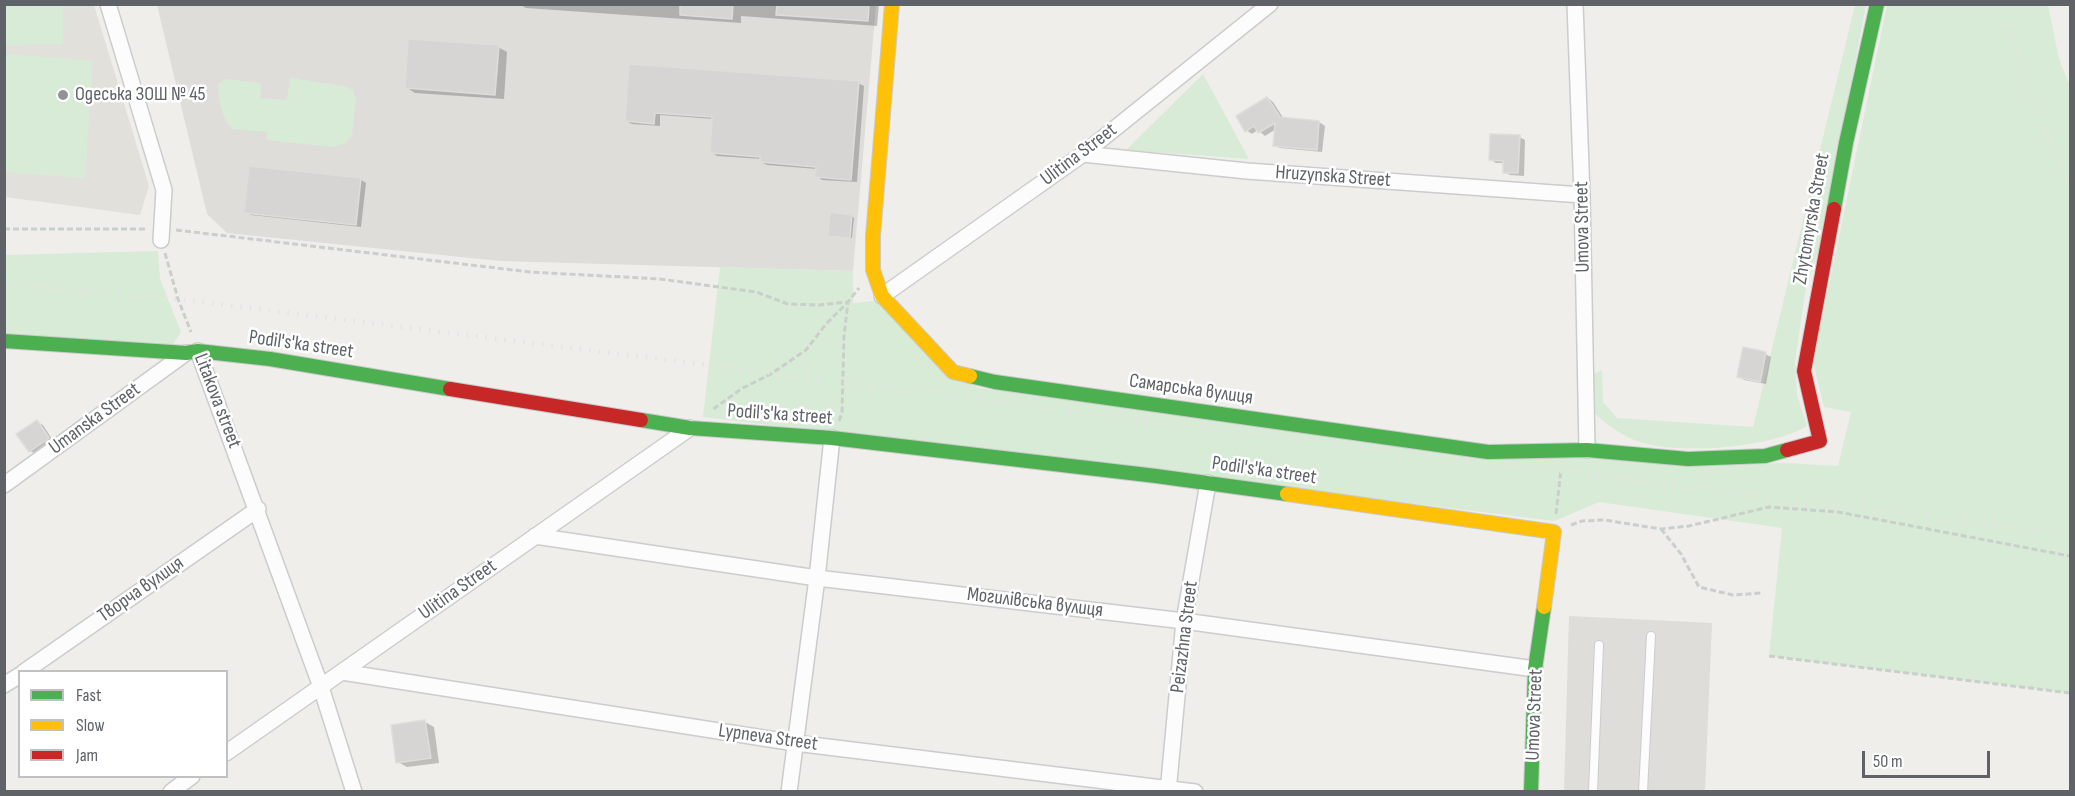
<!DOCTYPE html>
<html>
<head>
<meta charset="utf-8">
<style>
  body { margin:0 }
  #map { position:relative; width:2075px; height:796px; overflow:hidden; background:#efeeea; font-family:"Sofia Sans Condensed",sans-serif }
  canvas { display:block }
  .frame { position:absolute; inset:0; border:6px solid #5f6368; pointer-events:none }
  .legend { position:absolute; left:18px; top:670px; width:210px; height:108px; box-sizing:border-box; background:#fff; border:2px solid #bfc1c3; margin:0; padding:8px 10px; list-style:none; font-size:18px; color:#5f6368 }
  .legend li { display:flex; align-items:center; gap:12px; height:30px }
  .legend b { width:30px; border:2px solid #bfc1c3 }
  .scale { position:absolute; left:1862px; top:751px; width:128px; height:27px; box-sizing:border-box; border:3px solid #5f6368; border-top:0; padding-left:8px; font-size:18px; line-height:21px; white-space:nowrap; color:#5f6368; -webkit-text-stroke:4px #fff; paint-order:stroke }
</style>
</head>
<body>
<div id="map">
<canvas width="2075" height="796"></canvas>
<div class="frame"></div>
<ul class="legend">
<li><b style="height:8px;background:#4caf50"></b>Fast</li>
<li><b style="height:8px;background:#ffc107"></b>Slow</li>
<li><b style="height:8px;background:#c62828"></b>Jam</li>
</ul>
<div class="scale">50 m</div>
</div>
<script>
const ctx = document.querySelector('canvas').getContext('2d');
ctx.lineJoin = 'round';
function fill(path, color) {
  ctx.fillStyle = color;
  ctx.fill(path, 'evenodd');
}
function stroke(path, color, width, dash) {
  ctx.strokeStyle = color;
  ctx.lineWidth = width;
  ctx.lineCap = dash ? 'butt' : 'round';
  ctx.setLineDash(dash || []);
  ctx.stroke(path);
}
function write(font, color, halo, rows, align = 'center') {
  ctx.font = font + ' "Sofia Sans Condensed",sans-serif';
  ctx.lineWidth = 5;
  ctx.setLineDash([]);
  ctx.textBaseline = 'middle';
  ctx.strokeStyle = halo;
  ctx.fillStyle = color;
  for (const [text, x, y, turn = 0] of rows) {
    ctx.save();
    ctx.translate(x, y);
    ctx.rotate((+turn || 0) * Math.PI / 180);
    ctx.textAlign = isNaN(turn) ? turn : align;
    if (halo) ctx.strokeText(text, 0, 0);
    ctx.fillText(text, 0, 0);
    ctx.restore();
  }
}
fill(new Path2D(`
  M157 5H876L853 271 500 261 227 233 207 214Z
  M1569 616 1712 623 1705 791 1564 792Z`), '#dfddda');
fill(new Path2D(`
  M5 5H94L149 186 140 215 5 197Z`), '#e2e0da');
fill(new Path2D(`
  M4 5H63V44L5 45Z
  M1855 5H1866L1822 239 1805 293 1795 362 1797 395 1807 426C1770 448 1680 455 1640 442 1622 436 1602 422 1590 408L1594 374 1602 370 1603 402 1617 418 1753 427Z
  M1887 5H2048L2059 59 2070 86V693L1769 656 1782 528 1599 502 1555 521 703 417 720 267 853 271V303L875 301 978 388 1686 467 1783 463 1838 466 1851 412 1824 407 1813 362Z
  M5 54 93 61 85 178 5 172Z
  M1203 74 1249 159 1126 150Z
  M290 78 344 86 353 90 356 100 352 134 346 143 333 147 267 140V132L232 129C222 117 217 99 219 83L225 79 261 83 260 98 287 100Z
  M158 251 160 279 181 332 172 346 5 335 4 255Z`), '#d8ebd6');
fill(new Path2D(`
  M519 4H879L877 26 741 16V23L526 8Z
  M498 47 507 52 504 99 415 93 406 87Z
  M630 66 858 83 864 86 857 182 822 180 817 176V169L767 165 761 162 762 159 717 156 711 152 714 119 660 115V126L632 124 626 121Z
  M1268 98 1273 102 1284 119 1319 122 1325 126 1322 152 1280 148 1274 145 1276 129 1265 136 1258 130 1252 134 1246 130Z
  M1519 137 1525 140 1524 176 1510 175 1504 172V163H1496L1491 160Z
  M360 179 366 183 361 227 251 215 246 212Z
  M852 216 854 218 852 238 832 236Z
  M1765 354 1771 357 1766 384 1744 380 1739 376Z
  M37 422 43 425 54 442 36 454 30 451Z
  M425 722 434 727 439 763 407 767 398 762Z`), '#0003');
const building = new Path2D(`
  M680 4H733L732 19 680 15Z
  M777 4H869L868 21 776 15Z
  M408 39 499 45 495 95 405 88Z
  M629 64 859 81 851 180 815 177 816 167 760 162V157L710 153 712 117 655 113 654 124 625 121Z
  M1267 97 1280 117 1319 121 1317 150 1273 146 1275 123 1258 133 1254 126 1245 132 1236 116Z
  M1490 134 1520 135 1518 173H1503V161L1489 160Z
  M249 166 361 178 356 225 244 213Z
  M830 212 852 215 850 238 828 236Z
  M1743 347 1766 352 1760 382 1737 377Z
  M37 420 49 438 29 452 16 434Z
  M425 720 431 758 396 763 391 725Z`);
fill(building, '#d6d5d3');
stroke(building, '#deddd9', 1.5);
const lane = new Path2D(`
  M1593 792 1599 645
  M1643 792 1651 636`);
const street = new Path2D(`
  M108 4 164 190 161 240
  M1575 4 1582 195 1587 450
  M1083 154 1247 171 1582 195
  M882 296 1083 154 1270 4
  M198 351 321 687 354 792
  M4 485 186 353
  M535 536 817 578 1184 621 1535 669
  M24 672 258 509
  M342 672 795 743 1195 792
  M4 685 20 675
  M226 753 690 428
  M171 792 192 776
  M789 792 817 578 832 438
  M1168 792 1184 621 1208 483`);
const fast = new Path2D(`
  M1834 209 1846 143 1877 4
  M4 341 186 353 198 351 270 359 450 389
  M970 376 995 382 1488 452 1587 450 1688 459 1765 456 1787 450
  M641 420 690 428 832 438 1156 476 1287 494
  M1531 792 1535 669 1544 607`);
const slow = new Path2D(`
  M892 4 873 236V270L882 296 953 372 970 376
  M1287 494 1554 532 1544 607`);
const jam = new Path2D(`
  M450 389 641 420
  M1787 450 1820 441 1804 371 1834 209`);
stroke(lane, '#cbcccc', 10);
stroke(street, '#cbcccc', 18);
stroke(fast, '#cacacb', 16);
stroke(slow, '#cacacb', 16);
stroke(jam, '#cacacb', 16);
stroke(new Path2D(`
  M4 229H148
  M176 230 530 272 660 279 756 292 788 304 819 305 848 302 826 324 806 350 771 374 741 389 712 410
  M165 253 178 299 191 332
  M839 421 842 413 844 336 848 302 859 288
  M1556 514 1561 469
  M1571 525 1582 521 1604 520 1661 529 1689 526 1769 507 1838 512 2070 556
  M1661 529 1681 554 1699 587 1733 595 1762 593
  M1769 656 2070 693`), '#cacfcc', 3, [6, 3]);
stroke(lane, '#fdfcfc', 8);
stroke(street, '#fdfcfc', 15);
stroke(fast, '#4caf50', 14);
stroke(slow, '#ffc107', 14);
stroke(jam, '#c62828', 14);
stroke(new Path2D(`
  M2003 4 2033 106 2070 186
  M4 284 178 299 2070 535`), '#e4e4e4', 4.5, [1.5, 8]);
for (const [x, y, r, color] of [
  [63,95,6,"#919496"]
]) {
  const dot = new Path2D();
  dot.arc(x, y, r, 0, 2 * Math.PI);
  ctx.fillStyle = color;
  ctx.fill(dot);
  stroke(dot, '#fff', 2);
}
write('20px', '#5f6368', '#fff', [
  ["Одеська ЗОШ № 45",75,95]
], 'left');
write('20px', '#5f6368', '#fff', [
  ["Ulitina Street",1079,155,-37],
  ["Hruzynska Street",1333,177,4],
  ["Zhytomyrska Street",1812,219,-80],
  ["Umova Street",1583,227,-91],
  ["Podil's'ka street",301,345,8],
  ["Самарська вулиця",1191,390,8],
  ["Litakova street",217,401,69],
  ["Podil's'ka street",780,415,4],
  ["Umanska Street",95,419,-36],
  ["Podil's'ka street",1264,471,8],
  ["Творча вулиця",141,590,-35],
  ["Ulitina Street",458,590,-35],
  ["Могилівська вулиця",1035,603,7],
  ["Peizazhna Street",1185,637,-83],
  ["Umova Street",1535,715,-88],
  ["Lypneva Street",768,738,8]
]);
</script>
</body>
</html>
